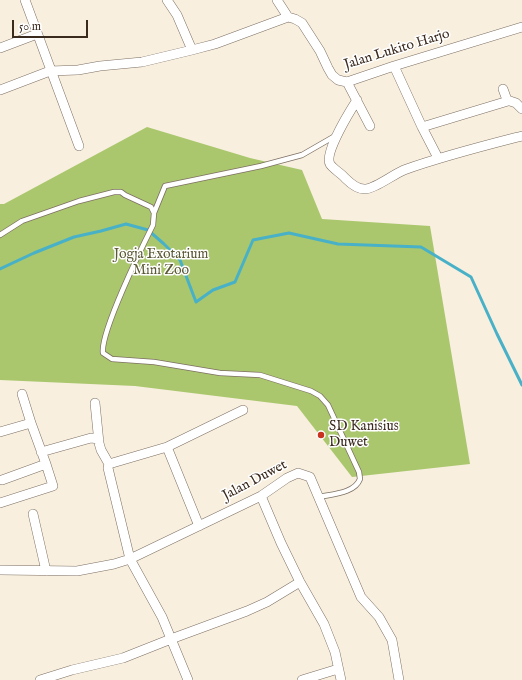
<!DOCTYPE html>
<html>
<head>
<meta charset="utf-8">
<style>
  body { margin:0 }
  #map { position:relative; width:522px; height:680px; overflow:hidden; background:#f8efdf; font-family:"IM FELL English",serif }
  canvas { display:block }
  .scale { position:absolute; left:12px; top:20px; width:76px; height:18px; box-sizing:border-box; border:2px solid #3b2a1e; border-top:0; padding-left:5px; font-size:12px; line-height:14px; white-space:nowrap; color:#3b2a1e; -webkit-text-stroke:3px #fff; paint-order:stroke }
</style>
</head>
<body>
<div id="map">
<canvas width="522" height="680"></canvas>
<div class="scale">50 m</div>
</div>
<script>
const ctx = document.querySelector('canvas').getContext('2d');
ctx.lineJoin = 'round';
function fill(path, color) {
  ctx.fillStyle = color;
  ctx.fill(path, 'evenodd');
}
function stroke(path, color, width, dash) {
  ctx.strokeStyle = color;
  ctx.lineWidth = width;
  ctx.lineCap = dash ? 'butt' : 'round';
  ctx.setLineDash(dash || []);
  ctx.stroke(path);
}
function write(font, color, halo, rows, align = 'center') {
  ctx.font = font + ' "IM FELL English",serif';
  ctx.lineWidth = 3;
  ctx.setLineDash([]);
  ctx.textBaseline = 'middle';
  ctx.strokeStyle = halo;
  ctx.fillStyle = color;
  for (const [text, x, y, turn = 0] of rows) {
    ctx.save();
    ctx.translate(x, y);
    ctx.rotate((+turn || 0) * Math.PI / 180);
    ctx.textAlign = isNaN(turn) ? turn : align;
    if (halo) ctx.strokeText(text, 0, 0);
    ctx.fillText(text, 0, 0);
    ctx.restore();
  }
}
fill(new Path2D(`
  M147 127 250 158 302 170 322 219 430 226 470 464 352 477 297 406 135 386 0 380V204H4Z`), '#aac76d');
stroke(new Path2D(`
  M0 269 34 253 74 237 101 231 126 224 148 230 164 244 180 260 196 302 213 290 235 282 253 240 289 233 338 244 421 247 471 277 497 334 522 385`), '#48b1c7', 3);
const service = new Path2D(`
  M154 213 165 186 261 166 302 155 335 136
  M0 235 22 221 79 201 114 192H121L125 195 151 207 154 213 153 225C142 247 100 333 103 353L112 359 154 362 220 373 260 375 311 391 320 396 328 405 359 472 360 479C355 493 333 494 319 497`);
const minor = new Path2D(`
  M25 0 79 146
  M167 0 177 15 192 50
  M277 0 288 17
  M288 17 295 19 302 23 320 51 328 68 332 75 338 80 347 82 394 66 522 27
  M0 48 37 34
  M394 66 422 127 438 158
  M347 82 370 126
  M503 89 507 100 516 103 522 109
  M0 90 50 71 78 70 100 66 142 62 192 50 215 44 288 17
  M357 100C350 111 324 153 330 164 333 169 341 173 345 178 351 184 358 190 366 189 376 188 394 174 404 170 443 156 483 146 522 136
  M422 127 508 101
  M95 403 99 443 101 450 109 464 108 468 130 559 162 617 188 680
  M0 432 31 423
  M167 447 199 526
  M41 452 91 438 99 439
  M109 464 167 447 243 410
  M2 480 46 464 31 423 22 394
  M261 496 281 543 300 582 324 624 335 652 341 680
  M0 503 53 486 46 464
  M33 514 46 571
  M0 570 77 571 114 564 130 559 261 496 287 478 298 473 310 477 361 597 379 617 392 640 399 680
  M40 680 72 670 123 658 171 639 247 611 267 602 300 582
  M302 680 338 669`);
stroke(service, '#7d6f62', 6);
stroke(minor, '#7d6f62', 10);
stroke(service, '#fff', 4.5);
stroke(minor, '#fff', 9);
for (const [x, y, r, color] of [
  [321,435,4,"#c8321e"]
]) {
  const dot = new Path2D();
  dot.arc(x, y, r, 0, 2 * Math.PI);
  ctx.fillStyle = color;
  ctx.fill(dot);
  stroke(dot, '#fff', 1.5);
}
write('14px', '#3b2a1e', '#fff', [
  ["Jalan Lukito Harjo",397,50,-17],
  ["Jalan Duwet",255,481,-28]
]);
write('14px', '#5c5936', '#fff', [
  ["Jogja Exotarium",161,255],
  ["Mini Zoo",161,271]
]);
write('14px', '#3b2a1e', '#fff', [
  ["SD Kanisius",329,427],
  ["Duwet",329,443]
], 'left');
</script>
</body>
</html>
